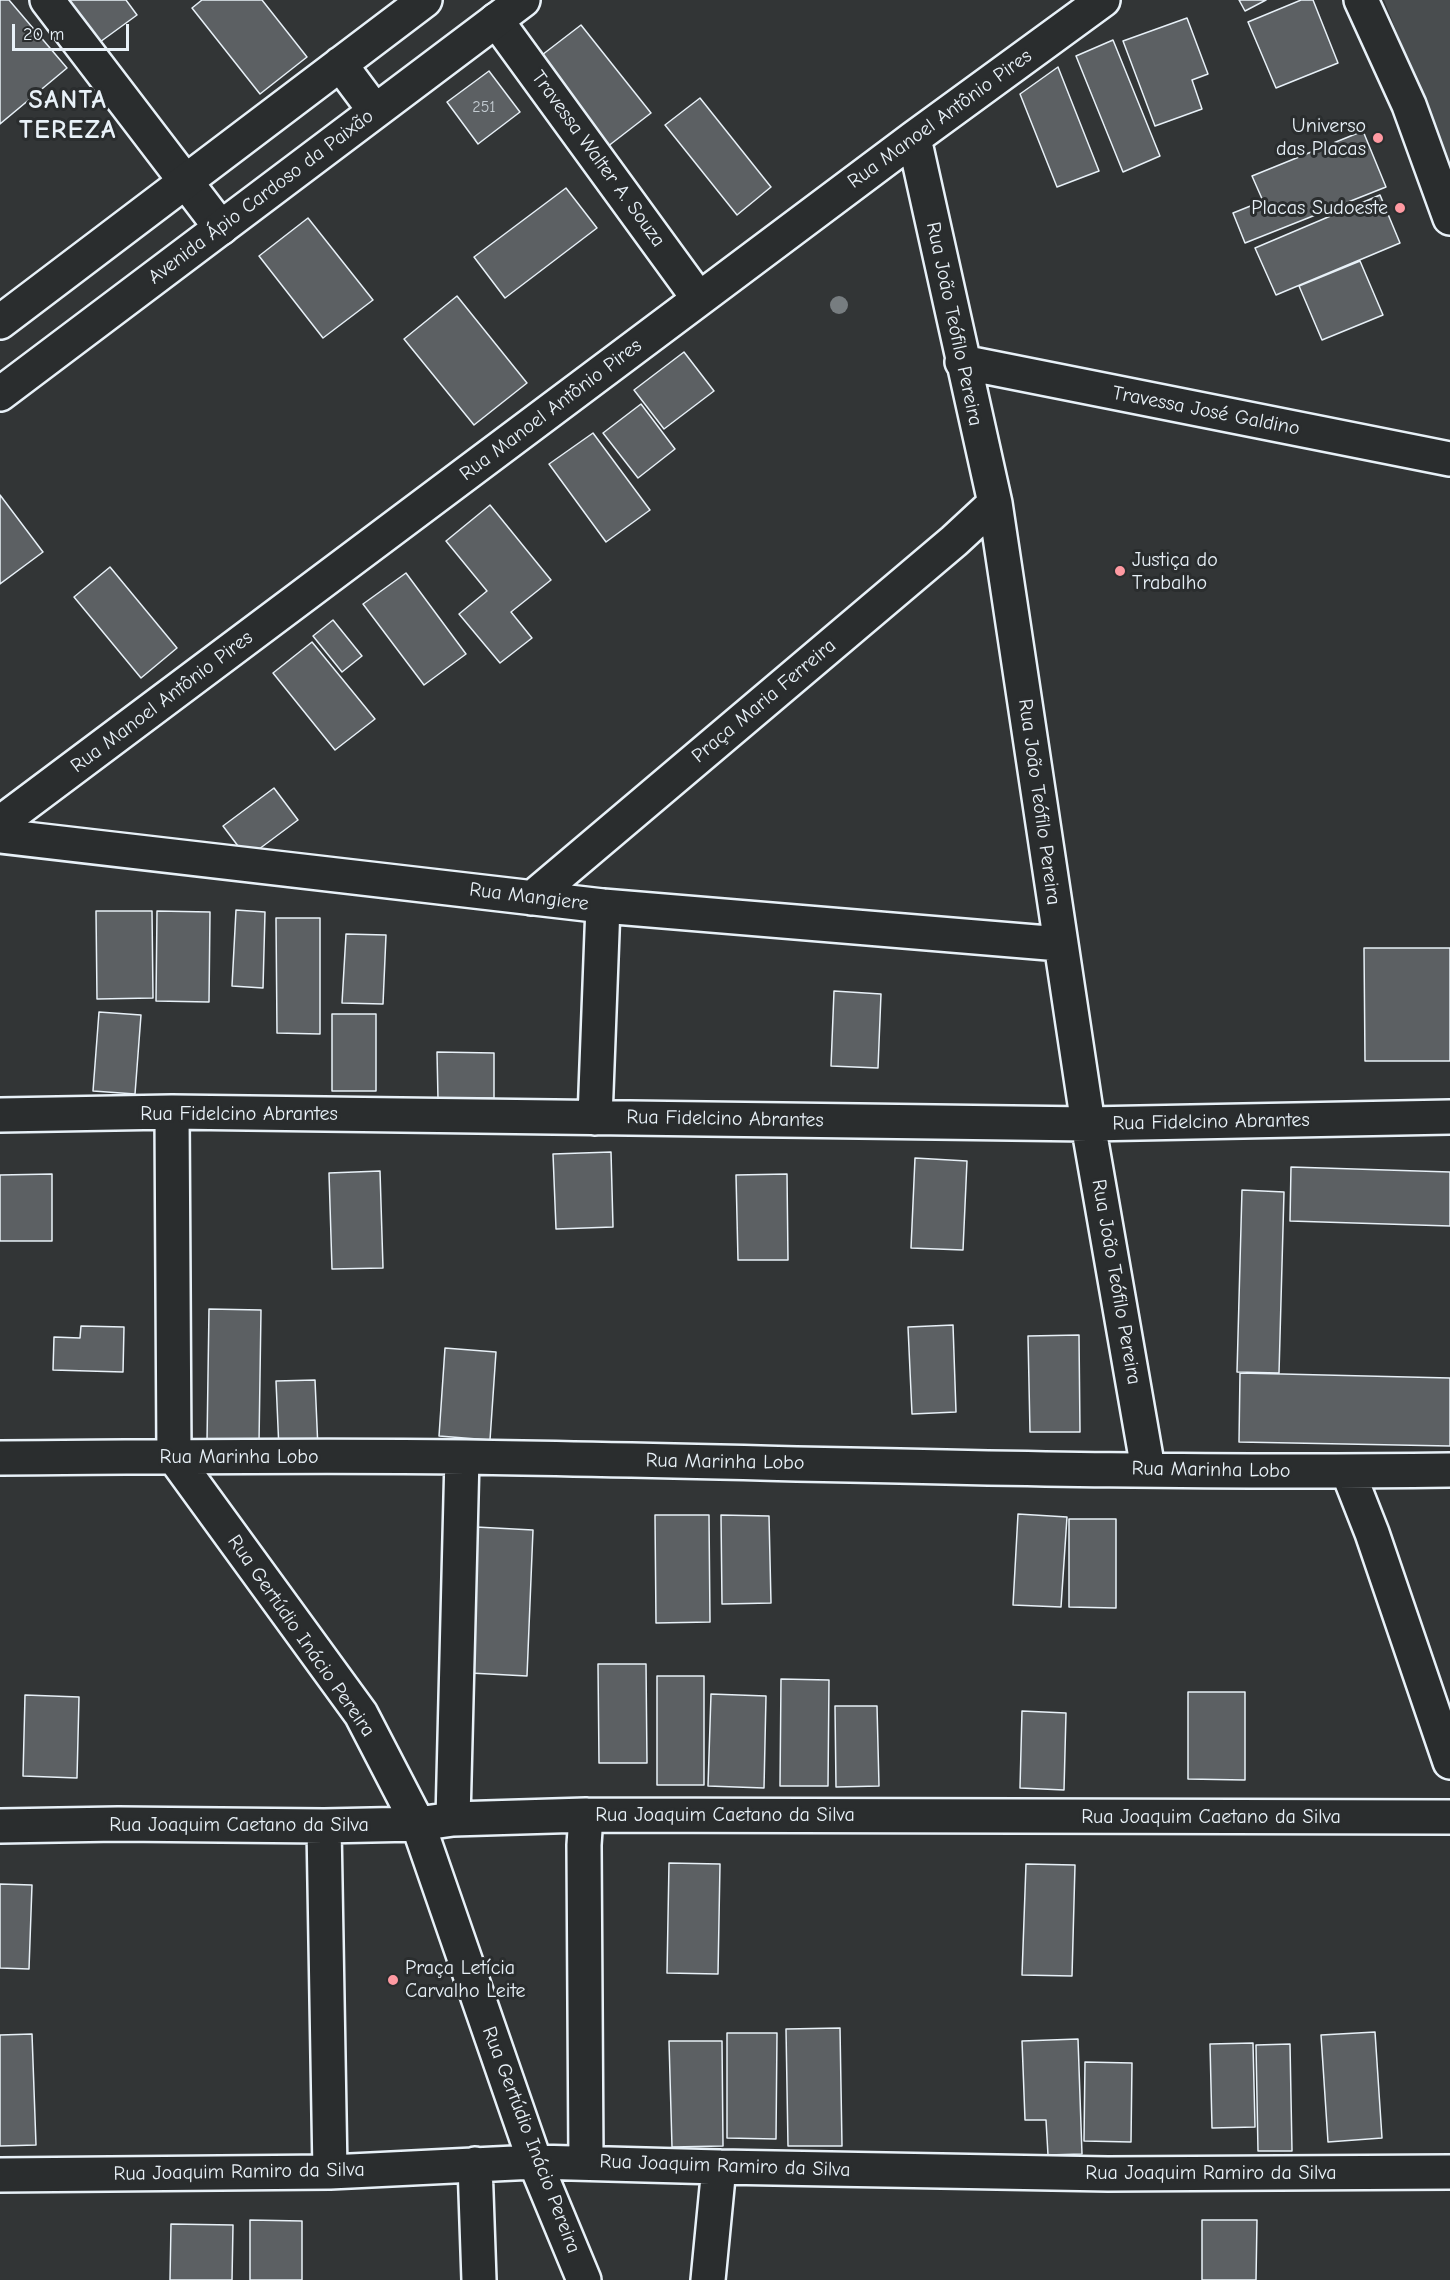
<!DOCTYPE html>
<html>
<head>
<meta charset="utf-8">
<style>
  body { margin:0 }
  #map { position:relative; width:1450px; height:2280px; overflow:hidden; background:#323536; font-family:"Comic Neue",sans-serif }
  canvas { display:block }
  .scale { position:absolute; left:12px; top:24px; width:117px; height:27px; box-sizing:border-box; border:3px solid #e8f1f8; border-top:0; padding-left:8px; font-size:18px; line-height:21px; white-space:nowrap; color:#e8f1f8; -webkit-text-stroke:4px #2a2d2e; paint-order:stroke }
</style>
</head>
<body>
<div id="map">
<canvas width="1450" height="2280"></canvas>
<div class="scale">20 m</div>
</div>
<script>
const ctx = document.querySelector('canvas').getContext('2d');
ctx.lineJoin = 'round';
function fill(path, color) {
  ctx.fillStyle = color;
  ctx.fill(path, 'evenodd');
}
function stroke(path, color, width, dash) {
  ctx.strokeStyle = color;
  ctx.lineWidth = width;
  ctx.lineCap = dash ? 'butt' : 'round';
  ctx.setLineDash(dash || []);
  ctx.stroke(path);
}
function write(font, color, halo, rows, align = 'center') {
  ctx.font = font + ' "Comic Neue",sans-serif';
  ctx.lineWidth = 6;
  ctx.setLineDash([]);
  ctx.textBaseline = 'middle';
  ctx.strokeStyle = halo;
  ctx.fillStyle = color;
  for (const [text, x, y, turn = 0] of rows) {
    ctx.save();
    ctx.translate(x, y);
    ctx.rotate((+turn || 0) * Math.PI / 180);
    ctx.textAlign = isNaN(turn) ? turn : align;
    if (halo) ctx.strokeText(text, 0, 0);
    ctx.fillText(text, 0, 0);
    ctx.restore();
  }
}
fill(new Path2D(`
  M1384 0H1450V166Z`), '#494d4f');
const building = new Path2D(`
  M0 0H9L67 68 0 124Z
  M68 0H126L137 15 100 42Z
  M202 0H262L307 57 260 94 192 8Z
  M1239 0H1266L1245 11Z
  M1301 0H1313L1338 63 1276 88 1248 22Z
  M1187 18 1208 74 1192 80 1202 109 1155 126 1123 41Z
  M581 25 651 113 607 147 538 58Z
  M1113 40 1160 156 1123 172 1076 56Z
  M1058 67 1099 171 1057 187 1020 94Z
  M489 71 520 112 478 144 447 102Z
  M700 98 771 187 737 215 665 125Z
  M1363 131 1386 187 1245 243 1233 213 1263 201 1252 176Z
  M566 188 597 228 505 298 474 257Z
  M1380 195 1400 243 1276 295 1255 248Z
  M308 218 373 300 323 338 259 256Z
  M1360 261 1383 315 1322 340 1299 286Z
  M457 296 527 383 474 425 404 339Z
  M684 352 714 391 664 429 634 390Z
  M641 404 675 449 638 478 603 433Z
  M593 433 650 510 606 542 549 464Z
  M0 495 43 552 0 584Z
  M490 505 551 580 511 612 532 638 500 663 459 614 487 591 446 541Z
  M110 567 177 648 141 678 74 597Z
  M406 573 466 654 424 685 363 604Z
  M333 620 362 656 342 672 313 636Z
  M312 642 375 719 335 750 273 673Z
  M274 788 298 820 247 858 223 826Z
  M236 910 265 912 263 988 232 986Z
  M96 911H152L153 998 97 999Z
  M157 911 210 912 209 1002 156 1001Z
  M276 918H320V1034L277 1033Z
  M346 934 386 935 383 1004 342 1003Z
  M1364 948H1450V1061H1365Z
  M834 991 881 994 878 1068 831 1066Z
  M99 1012 141 1015 135 1094 93 1091Z
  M332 1014H376V1091H332Z
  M437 1052 494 1053V1098L438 1099Z
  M611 1152 613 1227 556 1229 553 1154Z
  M915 1158 967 1161 963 1250 911 1248Z
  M1291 1167 1450 1172V1226L1290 1221Z
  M380 1171 383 1268 332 1269 329 1173Z
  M52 1174V1241H0V1175Z
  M787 1174 788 1260H738L736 1175Z
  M1242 1190 1284 1192 1279 1373 1237 1372Z
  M209 1309 261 1310 259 1443 207 1442Z
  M953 1325 956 1412 912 1414 908 1327Z
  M81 1326 124 1327 123 1372 53 1370 54 1337 80 1338Z
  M1079 1335 1080 1432H1030L1028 1336Z
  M445 1348 496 1352 490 1440 439 1436Z
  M1240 1373 1450 1378V1446L1239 1442Z
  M315 1380 318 1449 279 1450 276 1381Z
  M1018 1514 1067 1517 1061 1607 1013 1605Z
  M655 1515H709L710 1622 656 1623Z
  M721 1515 769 1516 771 1603 722 1604Z
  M1069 1519H1116V1608L1069 1607Z
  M476 1527 533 1530 527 1676 470 1673Z
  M598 1664H646L647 1763H599Z
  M657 1676H704V1785H657Z
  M781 1679 829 1680 828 1786H780Z
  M1188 1692H1245V1780L1188 1779Z
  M711 1694 766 1696 764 1788 708 1786Z
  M25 1695 79 1697 77 1778 23 1776Z
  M835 1706H877L879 1786 836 1787Z
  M1022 1711 1066 1713 1064 1790 1020 1788Z
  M669 1863 720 1864 718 1974 667 1973Z
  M1026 1864 1075 1865 1072 1976 1022 1975Z
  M0 1884 32 1885 29 1969 0 1968Z
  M840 2028 842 2146H788L786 2029Z
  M1375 2032 1382 2138 1328 2142 1321 2035Z
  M727 2033H777L776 2139 727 2138Z
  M32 2034 36 2145 0 2146V2035Z
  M1078 2039 1082 2154 1048 2155 1046 2120H1025L1022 2041Z
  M669 2041H722L723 2146 672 2147Z
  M1253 2043 1255 2127 1212 2128 1210 2044Z
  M1290 2044 1292 2151H1258L1256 2045Z
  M1085 2062 1132 2063 1131 2142 1084 2141Z
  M250 2220 302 2221V2280H250Z
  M1202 2220H1257L1256 2280H1202Z
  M171 2224 233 2225 232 2280H170Z`);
fill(building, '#5c6063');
stroke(building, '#e8f1f8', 1.5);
const minor = new Path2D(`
  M47 0 221 228
  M496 20 699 299
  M914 138 995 503 1088 1124 1148 1469
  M962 362 1450 459
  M0 823 914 138 1103 0
  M0 836 603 906 1060 944
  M532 898 954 541 995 503
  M172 1112 174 1457 361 1714 418 1824 535 2162 584 2280
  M0 1115 172 1112 1088 1124 1450 1117
  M595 1118 603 906
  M0 1458C155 1457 311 1455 466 1457 794 1462 1122 1475 1450 1470
  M1348 1472 1372 1533 1450 1762
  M453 1819 462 1457
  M0 1826 118 1824 324 1826 418 1824 453 1819 586 1815 1450 1817
  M324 1826 330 2172
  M586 2162 584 1845 586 1815
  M475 2164 479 2280
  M0 2175 330 2172 535 2162 719 2167 1108 2174 1450 2172
  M708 2280 719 2167`);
const major = new Path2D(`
  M1361 0 1409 105 1450 218
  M340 64 375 111
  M0 322 425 0
  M0 394 523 0`);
stroke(minor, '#e8f1f8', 38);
stroke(major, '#e8f1f8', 38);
stroke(minor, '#2a2d2e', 33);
stroke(major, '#2a2d2e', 33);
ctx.fillStyle = '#777d80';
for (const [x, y] of [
  [839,305]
]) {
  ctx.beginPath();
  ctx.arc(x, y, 9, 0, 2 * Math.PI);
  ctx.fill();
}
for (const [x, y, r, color] of [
  [1378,138,6,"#ff9aa2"],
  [1400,208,6,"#ff9aa2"],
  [1120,571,6,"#ff9aa2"],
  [393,1980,6,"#ff9aa2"]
]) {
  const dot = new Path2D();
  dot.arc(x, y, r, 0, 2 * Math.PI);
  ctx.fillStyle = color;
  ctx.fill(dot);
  stroke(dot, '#2a2d2e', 2);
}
write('16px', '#c5cdd3', null, [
  ["251",484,107]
]);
write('20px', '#e8f1f8', '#2a2d2e', [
  ["Rua Manoel Antônio Pires",940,119,-36],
  ["Travessa Walter A. Souza",598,159,54],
  ["Avenida Ápio Cardoso da Paixão",261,197,-37],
  ["Rua João Teófilo Pereira",954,324,78],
  ["Rua Manoel Antônio Pires",551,410,-37],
  ["Travessa José Galdino",1206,411,11],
  ["Praça Maria Ferreira",764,701,-40],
  ["Rua Manoel Antônio Pires",162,702,-37],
  ["Rua João Teófilo Pereira",1039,802,82],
  ["Rua Mangiere",529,897,7],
  ["Rua Fidelcino Abrantes",239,1114],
  ["Rua Fidelcino Abrantes",725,1119,1],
  ["Rua Fidelcino Abrantes",1211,1122,-1],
  ["Rua João Teófilo Pereira",1116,1282,80],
  ["Rua Marinha Lobo",239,1457],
  ["Rua Marinha Lobo",725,1462,1],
  ["Rua Marinha Lobo",1211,1470,1],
  ["Rua Gertúdio Inácio Pereira",301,1636,55],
  ["Rua Joaquim Caetano da Silva",725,1815],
  ["Rua Joaquim Caetano da Silva",1211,1817],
  ["Rua Joaquim Caetano da Silva",239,1825],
  ["Rua Gertúdio Inácio Pereira",531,2140,69],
  ["Rua Joaquim Ramiro da Silva",725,2166,2],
  ["Rua Joaquim Ramiro da Silva",239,2172,-1],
  ["Rua Joaquim Ramiro da Silva",1211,2173]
]);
write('20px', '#e8f1f8', '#2a2d2e', [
  ["Universo",1366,126],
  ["das Placas",1366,149],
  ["Placas Sudoeste",1388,208],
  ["Justiça do",1132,560,"left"],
  ["Trabalho",1132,583,"left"],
  ["Praça Letícia",405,1968,"left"],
  ["Carvalho Leite",405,1991,"left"]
], 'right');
ctx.letterSpacing = '1.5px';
write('bold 26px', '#e8f1f8', '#2a2d2e', [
  ["SANTA",68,101],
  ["TEREZA",68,131]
]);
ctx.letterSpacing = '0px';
</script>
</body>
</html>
